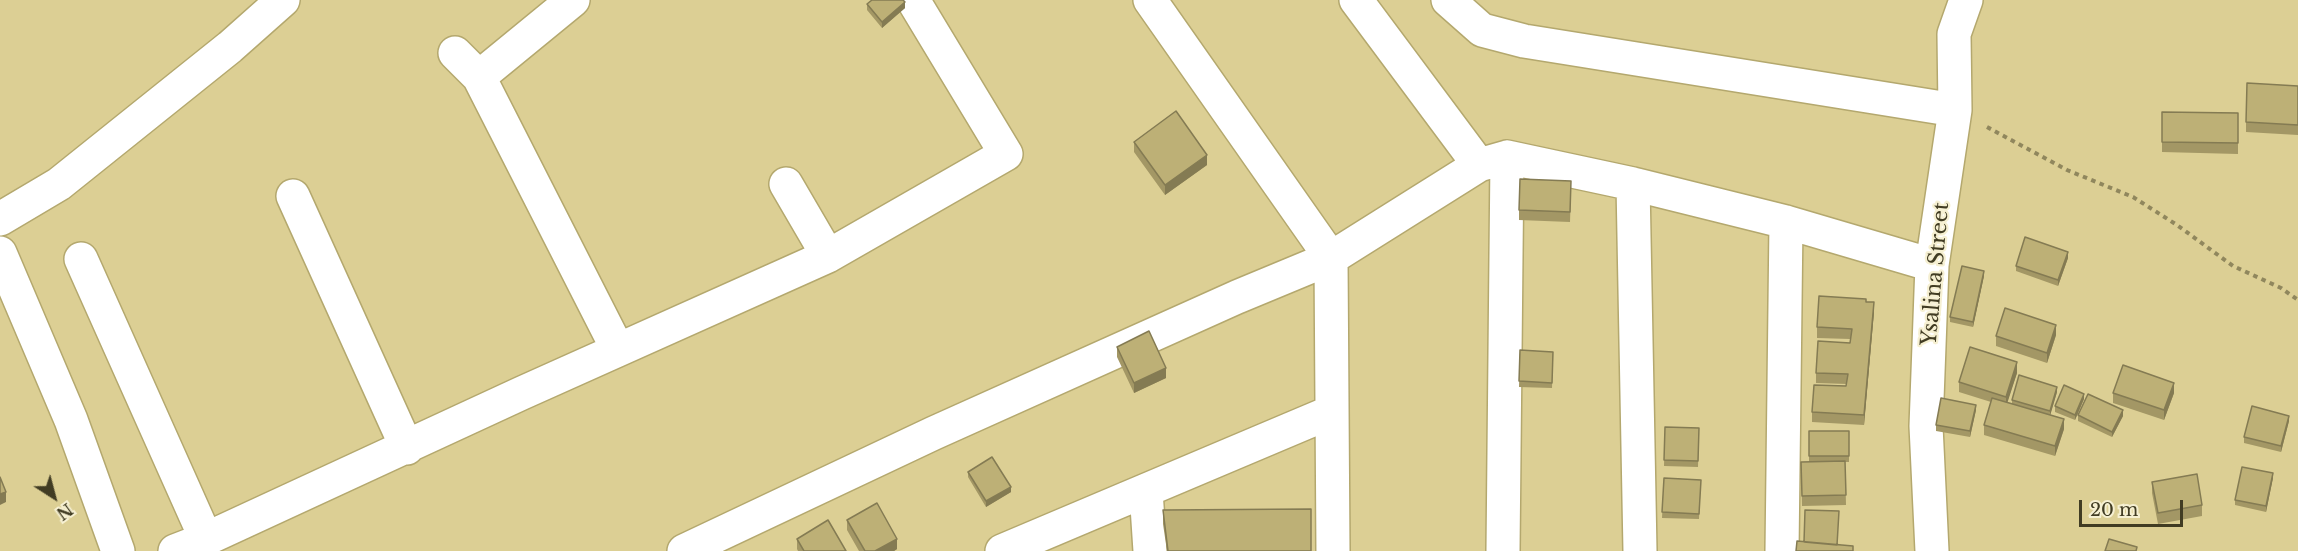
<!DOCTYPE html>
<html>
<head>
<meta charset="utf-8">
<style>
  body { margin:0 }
  #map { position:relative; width:2298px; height:551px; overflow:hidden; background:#dccf94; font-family:"Libre Baskerville",serif }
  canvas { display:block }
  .north { position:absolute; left:24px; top:467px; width:60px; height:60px; -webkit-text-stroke:4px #f6f0d2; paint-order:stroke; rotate:144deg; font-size:16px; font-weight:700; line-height:24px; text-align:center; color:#413c23 }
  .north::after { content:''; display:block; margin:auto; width:21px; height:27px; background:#413c23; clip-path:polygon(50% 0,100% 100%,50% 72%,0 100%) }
  .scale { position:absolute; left:2079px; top:500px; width:104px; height:27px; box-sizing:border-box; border:3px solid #413c23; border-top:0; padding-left:8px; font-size:18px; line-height:21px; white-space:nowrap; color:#413c23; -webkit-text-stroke:4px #f6f0d2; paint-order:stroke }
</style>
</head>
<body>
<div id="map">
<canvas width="2298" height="551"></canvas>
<div class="north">N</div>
<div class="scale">20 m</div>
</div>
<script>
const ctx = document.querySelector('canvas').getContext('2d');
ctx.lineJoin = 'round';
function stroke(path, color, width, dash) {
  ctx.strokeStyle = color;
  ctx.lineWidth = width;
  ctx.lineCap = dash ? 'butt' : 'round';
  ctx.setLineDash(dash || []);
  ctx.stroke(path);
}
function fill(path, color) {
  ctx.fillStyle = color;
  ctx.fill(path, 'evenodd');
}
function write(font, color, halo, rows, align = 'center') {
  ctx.font = font + ' "Libre Baskerville",serif';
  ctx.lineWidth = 4.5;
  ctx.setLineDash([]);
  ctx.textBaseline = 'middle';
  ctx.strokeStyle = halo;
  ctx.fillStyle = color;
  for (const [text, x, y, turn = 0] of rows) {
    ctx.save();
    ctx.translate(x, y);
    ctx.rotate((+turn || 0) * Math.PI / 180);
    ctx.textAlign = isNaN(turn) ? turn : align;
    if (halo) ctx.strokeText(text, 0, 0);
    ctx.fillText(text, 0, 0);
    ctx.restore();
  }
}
const minor = new Path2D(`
  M1150 0 1331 258 1333 551
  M1356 0 1479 165
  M1448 0 1482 30 1524 41 1955 110
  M455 53 479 77 618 350
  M479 77 573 0
  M786 184 828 256
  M1633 184 1640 551
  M293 196 407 448
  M0 219 59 184 230 47 283 0
  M0 253 71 420 118 551
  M81 259 206 539
  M1146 491 1150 551
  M175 551 206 539 522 393 828 256 1006 154 913 0
  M684 551 934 433 1237 297 1331 258 1479 165 1507 157 1633 184 1786 222 1932 265
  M1002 551 1331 412
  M1503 551 1507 157
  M1782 551 1786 222
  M1932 551 1926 426 1932 265 1955 110 1954 34 1966 0`);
stroke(minor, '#b4a86e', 36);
stroke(new Path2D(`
  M1987 127 2067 170 2133 197 2177 225 2233 266 2281 288 2298 300`), '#90875d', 4, [4.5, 4.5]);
stroke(minor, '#fff', 33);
fill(new Path2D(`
  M867 4 905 8 882 28 867 10Z
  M2298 86V135L2246 132V122Z
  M2162 112 2238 113V154L2162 152Z
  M1134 142 1207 165 1165 195 1134 152Z
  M1571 191 1570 222 1519 220V210Z
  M2068 258 2058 286 2016 271V266Z
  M1984 276 1973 327 1950 322V317Z
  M1866 302 1874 312 1864 425 1812 422V412L1846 386 1847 384 1816 383V373L1850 343V339L1817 338V327Z
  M2056 335 2047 363 1996 346V336Z
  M1117 347 1166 378 1134 393 1117 357Z
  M1520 350 1553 352 1552 388 1519 387Z
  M2017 373 2007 402 2012 404V400L2057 392 2050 415 2064 429 2055 456 1984 435V425L1991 402 1959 392V382Z
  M2113 393H2174L2164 420 2113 403Z
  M2084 399 2075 420 2055 412V406Z
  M1976 410 1970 437 1936 431V425Z
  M2078 415 2123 416 2112 437 2078 421Z
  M2289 421 2281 452 2244 443V437Z
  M1665 427 1699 428 1698 467 1664 466Z
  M1809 431H1849V462H1845L1846 505 1802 506 1801 462H1809Z
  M968 472 1011 492 986 507 968 477Z
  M1664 478 1701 480 1699 519 1662 518Z
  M2273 478 2266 512 2235 505V500Z
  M2152 482 2202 505V516L2158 524 2152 493Z
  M1163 510 1311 551H1167L1163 524Z
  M847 520 897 549 894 551H859L847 530Z
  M797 539 846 551H798L797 549Z`), '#a39765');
fill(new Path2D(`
  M905 2V8L882 28V22Z
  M1207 155V165L1165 195V185Z
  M2068 252V258L2058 286V280Z
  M1984 271V276L1973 327V322Z
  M1874 302V312L1864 425V415Z
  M2056 325V335L2047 363V353Z
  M2017 362V373L2006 407V397Z
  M1166 368V378L1134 393V383Z
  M2174 383V393L2164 420V410Z
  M2057 387V392L2050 416V411Z
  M2084 394V399L2075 420V415Z
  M1976 405V410L1970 437V431Z
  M2123 410V416L2112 437V432Z
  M2289 416V421L2281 452V446Z
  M2064 419V429L2055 456V446Z
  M2273 473V478L2266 512V506Z
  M1011 487V492L986 507V501Z
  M6 492V502L0 505V494Z
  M897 539V549L894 551H875Z`), '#847b53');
const building = new Path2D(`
  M872 0H903L905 2 882 22 867 4Z
  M2247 83 2298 86V125L2246 122Z
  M1176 111 1207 155 1165 185 1134 142Z
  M2162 112 2238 113V143L2162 142Z
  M1520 179 1571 181 1570 212 1519 210Z
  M2025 237 2068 252 2058 280 2016 266Z
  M1962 266 1984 271 1973 322 1950 317Z
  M1819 296 1866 299V302H1874L1864 415 1812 412 1814 385 1846 386 1848 374 1816 373 1818 341 1850 343 1852 329 1817 327Z
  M2005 308 2056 325 2047 353 1996 336Z
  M1149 331 1166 368 1134 383 1117 347Z
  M1970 347 2017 362 2006 397 1959 382Z
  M1520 350 1553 352 1552 383 1519 381Z
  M2123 365 2174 383 2164 410 2113 393Z
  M2019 375 2057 387 2050 411 2012 400Z
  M2064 385 2084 394 2075 415 2055 406Z
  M2088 394 2123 410 2112 432 2078 415Z
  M1941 398 1976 405 1970 431 1936 425Z
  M1992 398 2064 419 2055 446 1984 425Z
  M2252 406 2289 416 2281 446 2244 437Z
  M1665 427 1699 428 1698 461 1664 460Z
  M1809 431H1849V456H1809Z
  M992 457 1011 487 986 501 968 472Z
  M1845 461 1846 495 1802 496 1801 462Z
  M2242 467 2273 473 2266 506 2235 500Z
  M2197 474 2202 505 2158 513 2152 482Z
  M0 477 6 492 0 494Z
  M1664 478 1701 480 1699 514 1662 512Z
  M877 503 897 539 875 551H865L847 520Z
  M1311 509V551H1168L1163 510Z
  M1805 510 1839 511 1837 545 1804 542Z
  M828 520 846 551H804L797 539Z
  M2109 539 2137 547 2136 551H2105Z
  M1797 541 1853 546V551H1796Z`);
fill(building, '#bdb076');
stroke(building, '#847b53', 1.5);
write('21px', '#413c23', '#f6f0d2', [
  ["Ysalina Street",1936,274,-85]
]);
</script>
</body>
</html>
